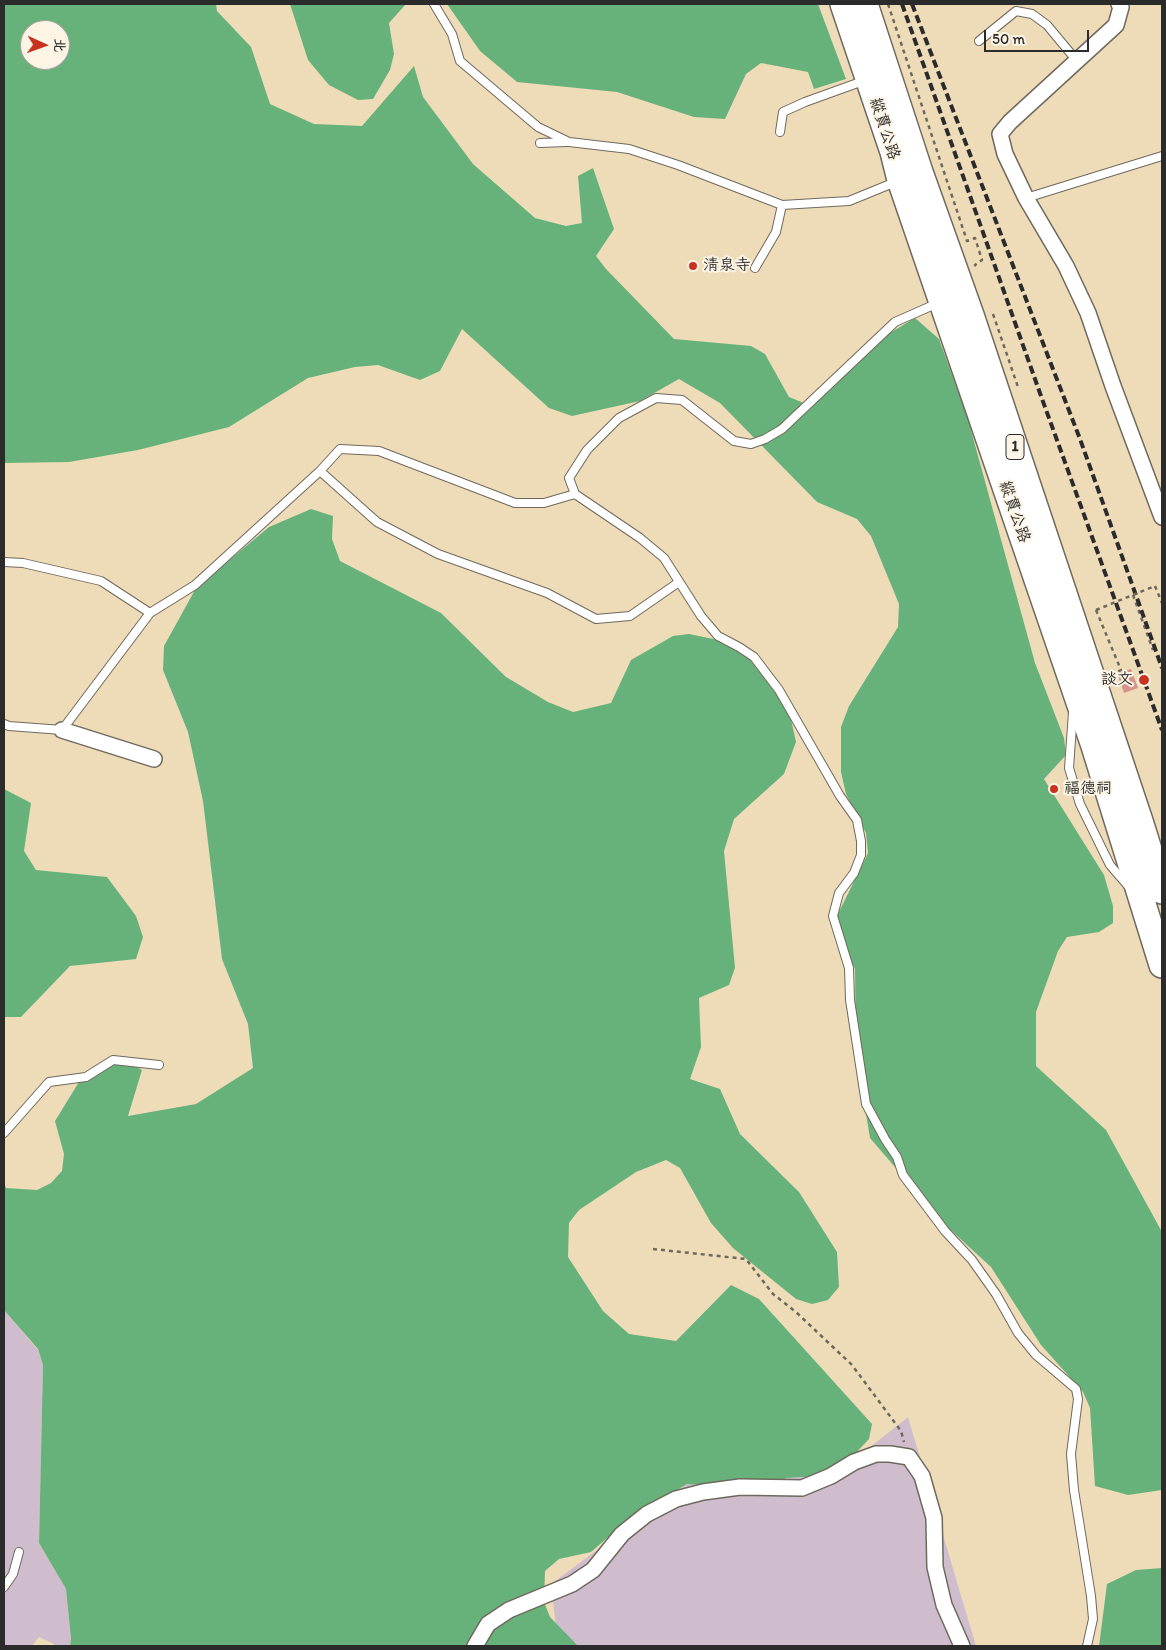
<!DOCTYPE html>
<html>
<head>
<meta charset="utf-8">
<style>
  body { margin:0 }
  #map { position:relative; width:1166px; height:1650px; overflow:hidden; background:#eedcb9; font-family:Itim,"LXGW WenKai TC",sans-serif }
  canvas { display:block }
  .frame { position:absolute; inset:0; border:5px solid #2b2b2b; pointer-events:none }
  .north { position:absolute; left:20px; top:20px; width:50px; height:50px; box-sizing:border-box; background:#fcf5e5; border:1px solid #a8a49b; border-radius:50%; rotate:92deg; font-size:14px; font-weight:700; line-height:20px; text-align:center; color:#2b2b2b }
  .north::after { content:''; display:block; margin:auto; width:18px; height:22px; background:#c8321e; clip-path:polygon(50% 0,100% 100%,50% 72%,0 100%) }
  .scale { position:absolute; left:984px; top:30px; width:105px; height:22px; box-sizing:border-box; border:2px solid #2b2b2b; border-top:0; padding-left:6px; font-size:15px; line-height:18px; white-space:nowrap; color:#2b2b2b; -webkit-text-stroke:4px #fcf5e5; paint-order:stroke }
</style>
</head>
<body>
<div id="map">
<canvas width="1166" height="1650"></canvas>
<div class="frame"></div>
<div class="north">北</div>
<div class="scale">50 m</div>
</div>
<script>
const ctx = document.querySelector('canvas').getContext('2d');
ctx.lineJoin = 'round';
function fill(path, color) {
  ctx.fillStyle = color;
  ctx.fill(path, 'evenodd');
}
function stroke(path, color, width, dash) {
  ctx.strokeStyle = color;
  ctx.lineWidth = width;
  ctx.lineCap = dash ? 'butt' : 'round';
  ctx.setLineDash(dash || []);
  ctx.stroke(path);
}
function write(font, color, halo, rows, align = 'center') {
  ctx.font = font + ' Itim,"LXGW WenKai TC",sans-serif';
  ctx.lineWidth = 4;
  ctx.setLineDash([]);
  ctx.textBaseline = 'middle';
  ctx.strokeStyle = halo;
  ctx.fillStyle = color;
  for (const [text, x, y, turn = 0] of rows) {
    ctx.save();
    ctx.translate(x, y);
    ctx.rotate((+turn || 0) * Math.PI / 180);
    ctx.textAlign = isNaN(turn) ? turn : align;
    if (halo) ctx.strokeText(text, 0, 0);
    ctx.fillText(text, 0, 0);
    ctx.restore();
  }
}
fill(new Path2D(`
  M4 1310 38 1350 43 1365 39 1543 66 1589 71 1639 70 1646H54V1644L39 1637 32 1646H4Z
  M908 1417 976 1646H566L557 1637 551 1584 687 1484 835 1475Z`), '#cfbdce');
fill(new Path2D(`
  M4 4H216L217 11 251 47 270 104 314 124 362 126 414 66 423 97 473 164 535 218 566 226 582 223 578 176 593 168 614 229 596 256 606 269 674 339 751 346 765 354 789 397 804 403 831 388 888 334 915 318 939 339 967 416 1035 663 1064 738 1066 755 1044 779 1104 875 1113 906V923L1099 932 1067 937 1058 951 1036 1012V1066L1106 1130 1162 1232V1490L1128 1495 1095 1486 1090 1408 1083 1392 1041 1345 991 1267 943 1223 870 1138 856 1054 855 969 833 924 868 853 866 833 846 794 841 772V727L849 706 898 627 899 604 871 536 857 519 817 502 720 403 679 379 640 401 572 416 549 408 462 329 440 371 420 380 378 365 355 367 308 378 229 427 138 450 69 462 4 463ZM30 30H60V60H30Z
  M290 4H406L389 23 394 54 390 70 373 99 358 100 329 85 308 60Z
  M447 4H818L846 79 814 89 808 72 761 63 746 74 725 119 694 117 617 92 517 82 480 51Z
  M311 509 333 516 332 539 340 561 441 613 506 677 548 702 573 712 611 703 631 660 673 636 689 634 738 644 789 710 796 742 784 774 734 819 724 851 735 968 729 985 699 998 701 1047 690 1079 720 1089 740 1134 799 1192 837 1252 839 1287 828 1300 812 1304 796 1299 733 1248 711 1223 680 1168 666 1160 636 1172 579 1210 569 1223 568 1257 603 1311 629 1334 676 1341 731 1285 759 1299 872 1424 869 1439 835 1475 787 1478 756 1488 687 1484 629 1519 591 1552 559 1559 545 1571 544 1602 550 1617 578 1646H70L71 1639 66 1589 39 1543 43 1365 38 1349 4 1310V1183L6 1188 37 1190 51 1183 62 1171 64 1154 55 1121 82 1077 122 1058 142 1070 128 1116 196 1104 253 1068 248 1024 222 959 203 801 188 732 163 670 164 646 196 588 269 527Z
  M4 789 31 803 24 851 36 870 107 877 136 916 143 937 136 959 70 966 21 1017H4Z
  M1162 1568V1646H1099L1107 1584 1136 1570Z`), '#67b27b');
fill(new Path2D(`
  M1131 669 1138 688 1124 693 1117 673Z`), '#d7928b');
const service = new Path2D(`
  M434 4 452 34 460 61 538 127 569 142 629 149 678 165 782 205 849 201 898 181
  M979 41 1016 11 1032 14 1047 25 1077 61
  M780 132 783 112 805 102 866 80
  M540 143 567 142
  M1026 198 1162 156
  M755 268 776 232 782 205
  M938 303 895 322 782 429 765 439 751 444 734 441 682 400 656 398 619 418 587 450 569 478 575 494 640 538 664 558 701 616 718 636 739 647 754 657 779 690 840 796 857 820 861 841V855L854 873 839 893 833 916 849 968 850 1000 866 1104 885 1139 897 1157 903 1175 945 1231 972 1260 996 1294 1018 1333 1036 1355 1076 1389 1078 1399 1071 1454 1074 1490 1091 1596 1093 1619 1087 1646
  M320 471 377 522 438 554 547 593 596 619 630 616 679 582
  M4 562 23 563 101 581 150 613
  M1073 712 1069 768 1080 804 1110 865 1129 887
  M4 724 9 726 62 730 150 613 195 585 320 471 340 449 379 451 515 503H544L575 494
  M4 1133 49 1082 86 1077 113 1060 159 1065
  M4 1587 13 1574 19 1552`);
const minor = new Path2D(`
  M1119 4 1121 7 1116 25 1010 122 1000 134 1005 154 1026 198 1066 266 1088 313 1113 386 1162 517
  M62 730 154 759
  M475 1646 488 1624 509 1610 572 1584 593 1570 622 1534 647 1514 676 1499 703 1492 740 1487 802 1488 831 1476 854 1462 876 1454H890L909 1457 922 1476 934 1518 935 1567 944 1605 962 1646`);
const primary = new Path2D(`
  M843 4 893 152 900 180 1094 746 1162 965
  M865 4 920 172 971 315 1140 821 1162 891`);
stroke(service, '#6f695d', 10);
stroke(minor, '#6f695d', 18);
stroke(primary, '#6f695d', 28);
stroke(new Path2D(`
  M888 4 967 241 975 238 982 260 975 265 976 266
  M993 314 1018 387
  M1155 586 1162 603
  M1133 595 1153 650
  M1096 610 1121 670 1113 674V676
  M653 1249 746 1259 773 1294 796 1312 852 1365 901 1431 904 1442`), '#6f695d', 2.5, [4, 4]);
stroke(service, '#fff', 8);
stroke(minor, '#fff', 15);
stroke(primary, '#fff', 25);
stroke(new Path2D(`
  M902 4 1041 396 1162 730
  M912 4 1080 439 1162 668`), '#2b2b2b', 4, [8, 4]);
stroke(new Path2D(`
  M1096 610 1155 586`), '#6f695d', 2.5, [4, 4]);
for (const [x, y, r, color] of [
  [693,266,5,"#c8321e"],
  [1144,680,6,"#c8321e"],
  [1054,789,5,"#c8321e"]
]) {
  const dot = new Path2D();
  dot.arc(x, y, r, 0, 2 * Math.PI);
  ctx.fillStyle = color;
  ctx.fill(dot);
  stroke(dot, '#fcf5e5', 2);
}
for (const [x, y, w] of [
  [1015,447,18]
]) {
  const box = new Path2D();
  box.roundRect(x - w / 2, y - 12.5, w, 25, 4);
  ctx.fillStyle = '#fcf5e5';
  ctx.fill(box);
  stroke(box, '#2b2b2b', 1);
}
write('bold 15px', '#2b2b2b', null, [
  ["1",1015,447]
]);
write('16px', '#2b2b2b', '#fcf5e5', [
  ["縱貫公路",884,129,72],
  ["縱貫公路",1014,512,71]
]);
write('16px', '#2b2b2b', '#fcf5e5', [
  ["清泉寺",703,266],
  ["談文",1133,680,"right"],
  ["福德祠",1064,789]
], 'left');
</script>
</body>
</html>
